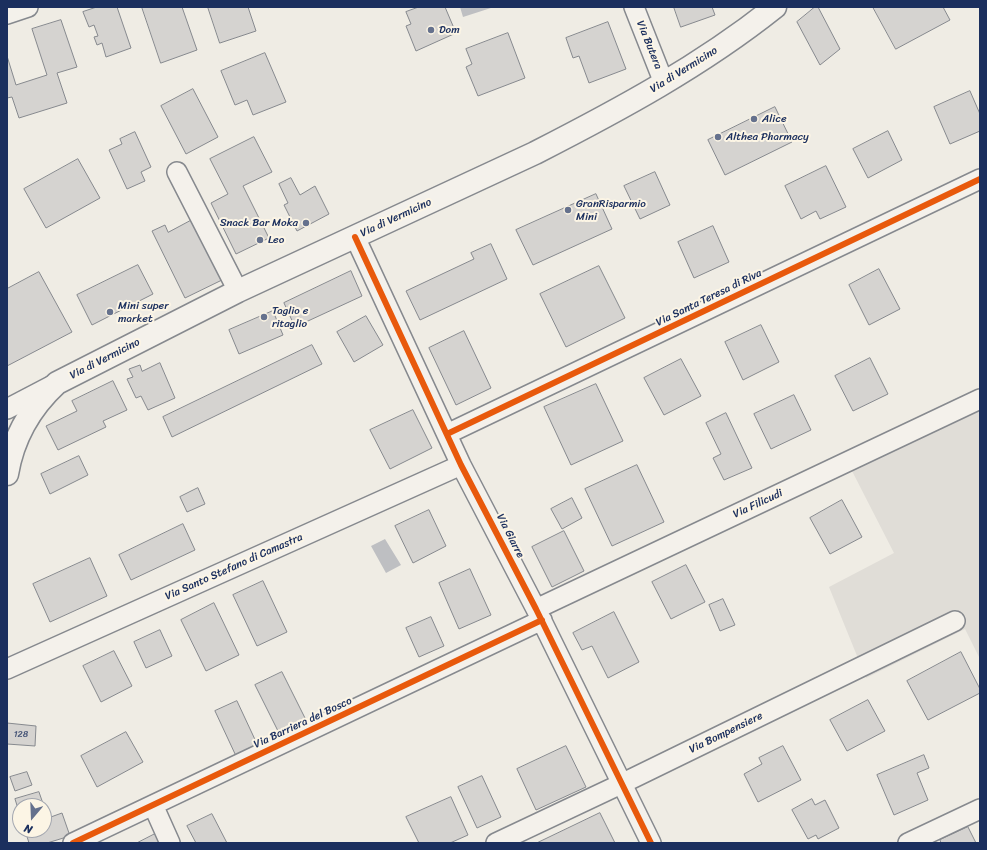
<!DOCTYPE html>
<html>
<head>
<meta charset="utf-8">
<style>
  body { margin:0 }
  #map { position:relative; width:987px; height:850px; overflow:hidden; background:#efece4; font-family:Sriracha,sans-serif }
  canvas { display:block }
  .frame { position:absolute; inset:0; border:8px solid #1b2f5e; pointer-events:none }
  .north { position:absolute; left:12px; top:798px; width:40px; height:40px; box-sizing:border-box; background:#fcf5e5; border:1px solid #a2a6af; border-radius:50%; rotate:199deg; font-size:11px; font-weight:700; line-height:16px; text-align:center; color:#1b2f5e }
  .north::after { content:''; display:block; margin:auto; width:14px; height:18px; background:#65718d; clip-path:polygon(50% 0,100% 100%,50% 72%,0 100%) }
</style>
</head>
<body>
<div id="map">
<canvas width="987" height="850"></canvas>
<div class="frame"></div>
<div class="north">N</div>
</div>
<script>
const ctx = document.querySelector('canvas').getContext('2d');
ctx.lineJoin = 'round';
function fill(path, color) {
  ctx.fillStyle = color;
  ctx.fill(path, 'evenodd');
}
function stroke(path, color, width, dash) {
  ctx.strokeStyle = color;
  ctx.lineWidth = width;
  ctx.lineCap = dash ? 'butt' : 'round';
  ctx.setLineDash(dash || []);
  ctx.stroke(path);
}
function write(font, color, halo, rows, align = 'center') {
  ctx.font = font + ' Sriracha,sans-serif';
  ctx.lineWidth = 4;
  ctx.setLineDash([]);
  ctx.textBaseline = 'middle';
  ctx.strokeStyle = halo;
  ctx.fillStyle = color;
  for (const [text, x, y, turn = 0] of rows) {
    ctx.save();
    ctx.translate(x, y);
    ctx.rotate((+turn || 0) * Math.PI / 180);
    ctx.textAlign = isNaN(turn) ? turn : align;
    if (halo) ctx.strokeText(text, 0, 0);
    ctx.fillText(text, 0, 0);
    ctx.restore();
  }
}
fill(new Path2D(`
  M980 409V659L965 629 866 678 829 587 894 553 852 471Z`), '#e0ddd7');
fill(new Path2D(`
  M460 7H494L463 17Z
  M385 539 401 565 386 573 371 546Z`), '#bebfc2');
const building = new Path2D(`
  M97 7H117L131 48 106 57 102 43 97 45 94 37 98 36 94 25 89 27 83 12Z
  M142 7H182L197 50 161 63Z
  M208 7H248L256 31 220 43Z
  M419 7H445L456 33 416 51 406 26 411 24 406 12Z
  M674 7H712L715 15 681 27Z
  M815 7H818L840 49 820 65 797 22Z
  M873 7H943L950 20 896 49Z
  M61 20 77 67 57 73 67 103 19 118 12 97 7 98V56L16 85 47 75 32 29Z
  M608 22 626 69 589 83 579 56 573 58 566 38Z
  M508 33 525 78 478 96 466 67 472 64 466 49Z
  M265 53 286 102 253 115 247 100 235 105 221 71Z
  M193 89 218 137 186 154 161 106Z
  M970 91 980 114V131L950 144 934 107Z
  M775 107 792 142 725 175 708 140Z
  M888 131 902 160 868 178 853 149Z
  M135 132 151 167 141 172 145 181 127 189 109 150 122 144 120 139Z
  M254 137 272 172 243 186 269 238 236 254 211 203 228 194 210 159Z
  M78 159 100 198 46 228 24 189Z
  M826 166 846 207 820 219 816 211 801 219 785 186Z
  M655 172 670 205 640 219 624 186Z
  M291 178 300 195 315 186 329 214 297 231 284 205 288 203 279 184Z
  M596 194 612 229 533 265 516 230Z
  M194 219 224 279 185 298 152 231 165 225 168 232Z
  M713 226 729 262 694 278 678 242Z
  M491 244 507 279 420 320 406 291 474 259 471 253Z
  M138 265 153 294 92 325 77 295Z
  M599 266 625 318 566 347 540 294Z
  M879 269 900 309 869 325 849 285Z
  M351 271 362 296 295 327 284 303Z
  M39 272 72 332 7 366V289Z
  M273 311 283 335 239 354 229 330Z
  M366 316 383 345 354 362 337 332Z
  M761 325 779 362 743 380 725 342Z
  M464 331 491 388 456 405 429 348Z
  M312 345 322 364 172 437 163 417Z
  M870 358 888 394 853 411 835 376Z
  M681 359 701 396 664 415 644 378Z
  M160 363 175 398 148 410 141 396 136 398 127 379 133 377 129 369 140 365 142 371Z
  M113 381 127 410 103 421 106 427 58 450 46 426 77 411 72 401Z
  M596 384 623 441 571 465 544 407Z
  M794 395 811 430 771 449 754 414Z
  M413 410 432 448 390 469 370 430Z
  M726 413 752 468 724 480 713 458 721 454 706 423Z
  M79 456 88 475 50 494 41 474Z
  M637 465 664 522 612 546 585 489Z
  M198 488 205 504 187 512 180 497Z
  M572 498 582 518 562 529 551 509Z
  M842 500 862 537 830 554 810 518Z
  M429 510 446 546 413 563 395 526Z
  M183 524 195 550 131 580 119 555Z
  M564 531 584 571 552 587 532 547Z
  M90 558 107 596 50 622 33 584Z
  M686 565 705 602 671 619 652 582Z
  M470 569 491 615 459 629 439 583Z
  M263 581 287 632 257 646 233 595Z
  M723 599 735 625 720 631 709 605Z
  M214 603 239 655 206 671 181 620Z
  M614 612 639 662 608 678 592 646 582 650 573 633Z
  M431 617 444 646 419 657 406 628Z
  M160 630 172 656 146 668 134 642Z
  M114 651 132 686 101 702 83 666Z
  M961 652 980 689V693L928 720 907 681Z
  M282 672 307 722 280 735 255 685Z
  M868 700 885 731 847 751 830 720Z
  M237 701 258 746 236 756 215 711Z
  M7 723 36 726 35 746 7 744Z
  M126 732 143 762 97 787 81 756Z
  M566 746 586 787 536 810 517 769Z
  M783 746 801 780 758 802 744 774 762 764 759 758Z
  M924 755 929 768 917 773 928 800 894 815 877 775Z
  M27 772 32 785 15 791 10 777Z
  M482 776 501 817 477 828 458 787Z
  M39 792 48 818 62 813 70 836 47 843H29L25 830H44V806H20V815L15 799Z
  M451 797 468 835 450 843H419L406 817Z
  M812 799 815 805 825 800 839 828 818 839 816 835 808 839 792 810Z
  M600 813 615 843H537Z
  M212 814 227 843H196L187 826Z
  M968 827 976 843H941L940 840Z
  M157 833 162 843H137Z`);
fill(building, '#d5d3d0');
stroke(building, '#86898e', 1);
const minor = new Path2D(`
  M634 7 664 83
  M7 14 28 7
  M177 172 238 291
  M355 237 461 465 536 609 651 843
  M7 409 51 386
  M447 434 980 179
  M536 609 980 399
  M7 669 461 465
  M153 805 170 843
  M73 843 542 620
  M496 843 621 784 955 621
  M908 843 980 809`);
const major = new Path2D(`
  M7 474C13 438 31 407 57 383L238 291 535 153C619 110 701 66 775 7`);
stroke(minor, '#86898e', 22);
stroke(major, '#86898e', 25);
stroke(minor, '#f4f1eb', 19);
stroke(major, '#f4f1eb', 22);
stroke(new Path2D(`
  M355 237 461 465 536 609 651 843
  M447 434 980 179
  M73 843 542 620`), '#e8590c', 6);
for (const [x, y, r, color] of [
  [431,30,4,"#65718d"],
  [754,119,4,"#65718d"],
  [718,137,4,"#65718d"],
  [568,210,4,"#65718d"],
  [306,223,4,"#65718d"],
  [260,240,4,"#65718d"],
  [110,312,4,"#65718d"],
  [264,317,4,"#65718d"]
]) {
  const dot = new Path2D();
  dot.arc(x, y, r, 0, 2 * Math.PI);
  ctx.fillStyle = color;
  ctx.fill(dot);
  stroke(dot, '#fcf5e5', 1.5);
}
write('9px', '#4a587a', null, [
  ["128",21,735]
]);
write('11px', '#1b2f5e', '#fcf5e5', [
  ["Dom",439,30],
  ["Alice",762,119],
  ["Althea Pharmacy",726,137],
  ["GranRisparmio",576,204],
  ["Mini",576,217],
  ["Snack Bar Moka",298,223,"right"],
  ["Leo",268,240],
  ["Mini super",118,306],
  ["market",118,319],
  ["Taglio e",272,311],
  ["ritaglio",272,324]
], 'left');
write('11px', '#1b2f5e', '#fcf5e5', [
  ["Via Butera",649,45,68],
  ["Via di Vermicino",684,70,-32],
  ["Via di Vermicino",396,218,-25],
  ["Via Santa Teresa di Riva",709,298,-26],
  ["Via di Vermicino",105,359,-27],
  ["Via Filicudi",758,504,-25],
  ["Via Giarre",510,536,63],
  ["Via Santo Stefano di Camastra",234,567,-24],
  ["Via Barriera del Bosco",303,723,-25],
  ["Via Bompensiere",726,733,-26]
]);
</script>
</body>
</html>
